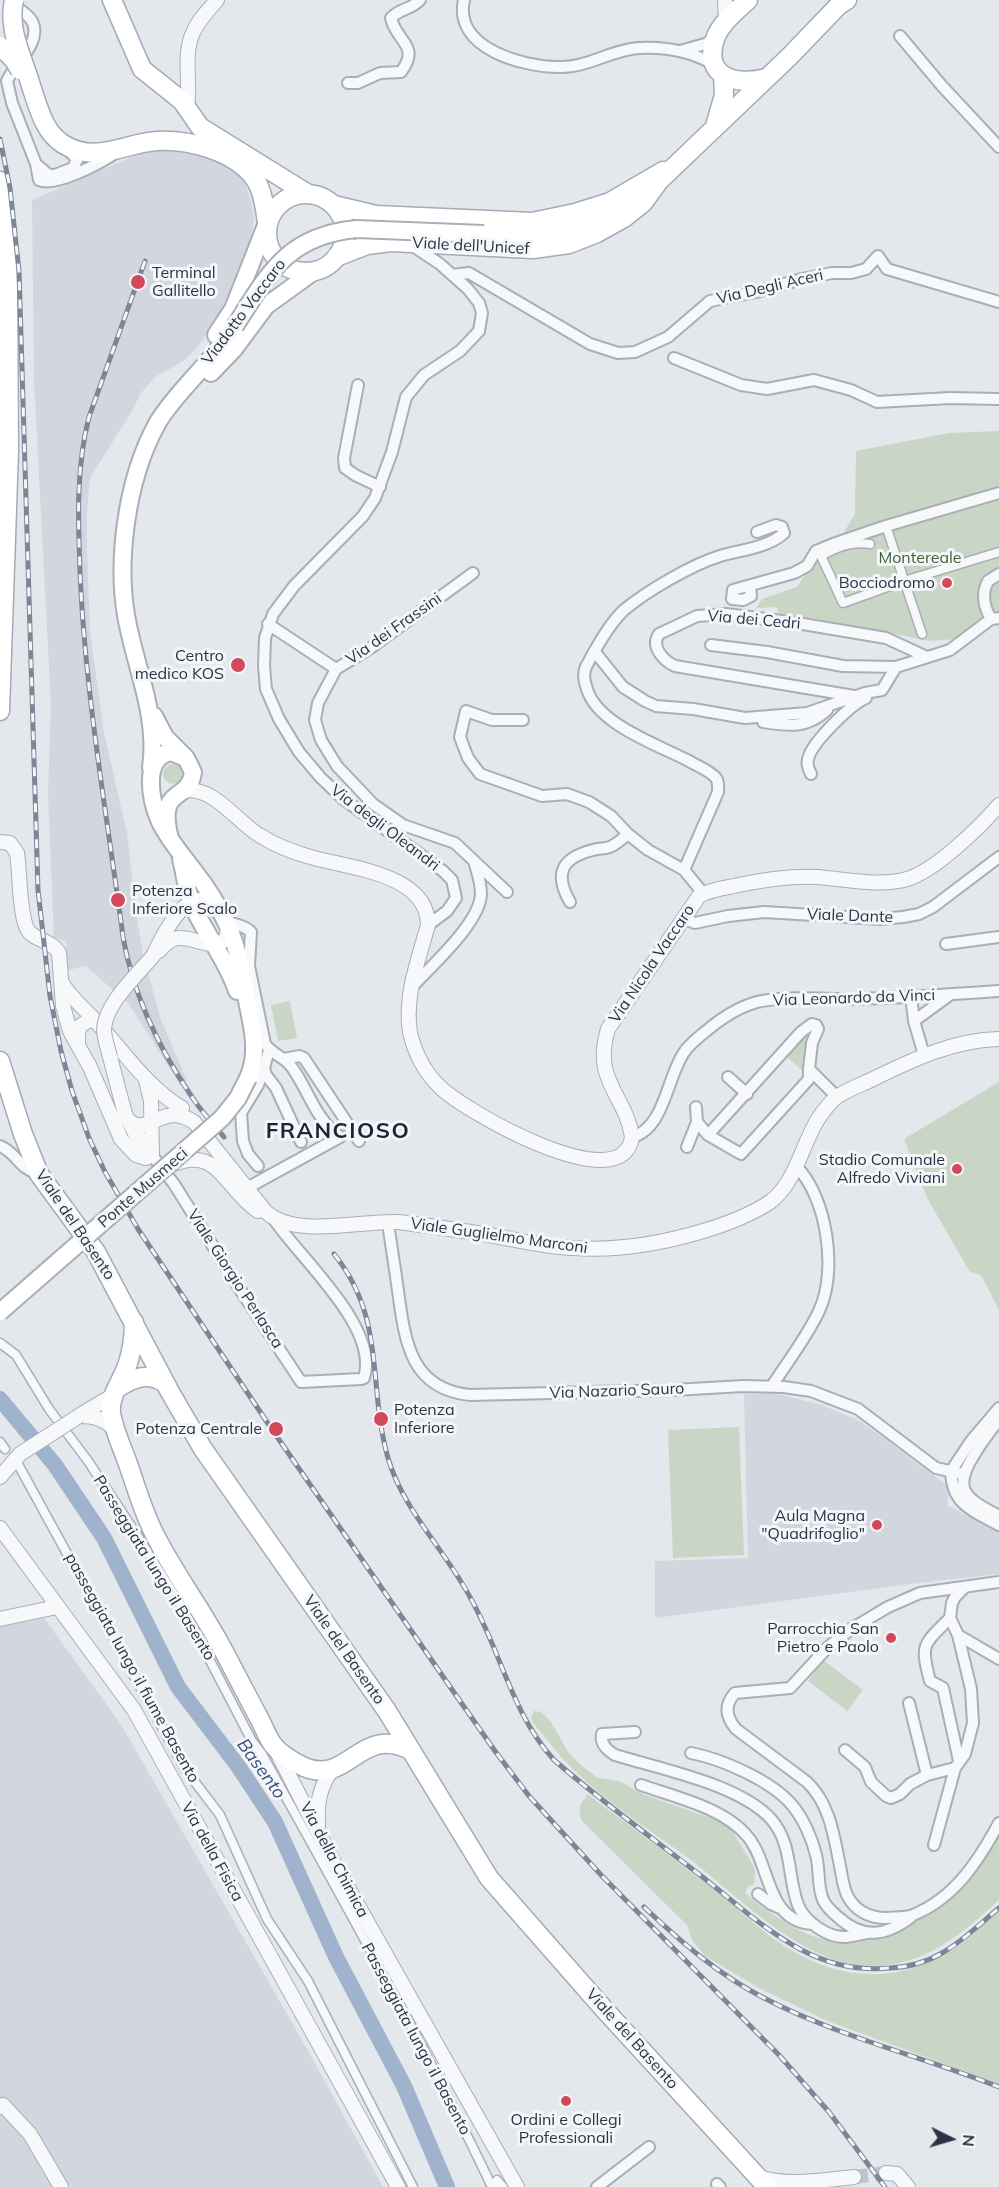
<!DOCTYPE html>
<html>
<head>
<meta charset="utf-8">
<style>
  body { margin:0 }
  #map { position:relative; width:999px; height:2187px; overflow:hidden; background:#e4e7ec; font-family:Mulish,sans-serif }
  canvas { display:block }
  .north { position:absolute; left:921px; top:2109px; width:60px; height:60px; -webkit-text-stroke:4px #f4f6f9; paint-order:stroke; rotate:95deg; font-size:16px; font-weight:700; line-height:24px; text-align:center; color:#2b3445 }
  .north::after { content:''; display:block; margin:auto; width:21px; height:27px; background:#2b3445; clip-path:polygon(50% 0,100% 100%,50% 72%,0 100%) }
</style>
</head>
<body>
<div id="map">
<canvas width="999" height="2187"></canvas>
<div class="north">N</div>
</div>
<script>
const ctx = document.querySelector('canvas').getContext('2d');
ctx.lineJoin = 'round';
function fill(path, color) {
  ctx.fillStyle = color;
  ctx.fill(path, 'evenodd');
}
function stroke(path, color, width, dash) {
  ctx.strokeStyle = color;
  ctx.lineWidth = width;
  ctx.lineCap = dash ? 'butt' : 'round';
  ctx.setLineDash(dash || []);
  ctx.stroke(path);
}
function write(font, color, halo, rows, align = 'center') {
  ctx.font = font + ' Mulish,sans-serif';
  ctx.lineWidth = 6;
  ctx.setLineDash([]);
  ctx.textBaseline = 'middle';
  ctx.strokeStyle = halo;
  ctx.fillStyle = color;
  for (const [text, x, y, turn = 0] of rows) {
    ctx.save();
    ctx.translate(x, y);
    ctx.rotate((+turn || 0) * Math.PI / 180);
    ctx.textAlign = isNaN(turn) ? turn : align;
    if (halo) ctx.strokeText(text, 0, 0);
    ctx.fillText(text, 0, 0);
    ctx.restore();
  }
}
fill(new Path2D(`
  M157 146 217 157 245 179 254 215 253 228 249 243 218 318 196 349 182 362 155 377 141 393 132 411 90 478 87 512V548L90 631 104 733 127 833 137 919 143 955 161 1020 187 1081 181 1086 129 1004 86 966 68 970 66 941 54 938 48 792 51 705 34 380 32 200Z
  M744 1394H777L819 1404 858 1420 882 1437 946 1485 949 1495 947 1505 999 1532V1574L910 1584 655 1618V1561L748 1558Z
  M44 1618 122 1726 307 2049 383 2187H0V1627Z`), '#d2d6de');
fill(new Path2D(`
  M999 431V611L957 639 930 641 812 618 779 614 777 607 756 608 762 599 797 587 819 554 841 537 855 514 856 451 949 433Z
  M163 774a10 10 0 1 1 20 0a10 10 0 1 1-20 0Z
  M290 1001 297 1038 278 1041 271 1005Z
  M813 1029 806 1074 786 1056 802 1037Z
  M999 1082V1310L981 1275 970 1272 927 1198 904 1139Z
  M739 1427 744 1555 673 1558 668 1430Z
  M823 1660 863 1690 847 1711 808 1681Z
  M534 1711 541 1712 551 1722 568 1752 582 1766 598 1778 619 1781 645 1795 725 1823 733 1832 755 1869 754 1884 748 1887 745 1893C765 1910 794 1931 819 1938 834 1942 855 1943 869 1940 907 1932 956 1900 979 1869 987 1858 992 1845 999 1833V1900C963 1934 921 1968 868 1966 803 1964 740 1898 691 1860 652 1831 609 1805 575 1771 559 1756 547 1739 533 1723L531 1717Z
  M587 1794C632 1827 677 1861 722 1896 738 1909 754 1924 771 1937 827 1977 884 1988 946 1954 966 1943 983 1925 999 1910V2084L825 2020 759 1988 705 1956 692 1940 687 1925 581 1820C579 1810 578 1805 586 1798Z`), '#c9d6c5');
stroke(new Path2D(`
  M0 1399 55 1465 104 1538 178 1687 238 1766 275 1822 336 1957 404 2086 447 2187`), '#9fb4cc', 16);
stroke(new Path2D(`
  M854 2177 886 2173`), '#bfc3cb', 14, [14, 7]);
const pedestrian = new Path2D(`
  M886 526 922 634
  M870 544C852 541 837 547 821 556L843 603 904 581 999 552
  M0 1343 16 1355 49 1409 88 1461 137 1535 182 1607 252 1741 262 1754C341 1897 422 2039 492 2187
  M0 1442 5 1449
  M19 1466 185 1769 220 1815 267 1919 308 1981 413 2187
  M494 2187 497 2180 503 2187`);
const minor = new Path2D(`
  M464 0C453 48 522 67 560 67 587 68 613 49 640 48 666 47 694 52 716 66
  M10 2C17 8 28 14 32 21 43 42 14 64 7 81L12 103 36 164 49 175H55L73 168 77 160 68 149
  M900 36 942 86 999 147
  M680 51 705 44 715 38
  M348 83H358L380 73 401 72C421 45 396 42 391 18 400 8 411 10 420 0
  M36 164 39 180C54 188 100 163 114 154
  M413 246 440 264 468 289 479 303 482 313 479 331 460 351 424 375 406 397 392 452 375 498 363 516 294 586 273 614 265 638 264 666 266 689 279 719 299 752 320 777 342 798 443 871 452 880 456 898 447 911 428 925
  M452 275 469 273 590 344 618 353 635 352 668 337 710 301 756 292 802 279 832 273H851L866 269 878 256 887 269 999 302
  M674 358 741 385 767 389 814 380 851 390 877 402 950 398 999 399
  M358 385 344 458 345 468 355 475 380 487
  M473 573 369 649 336 669 318 703 315 720 321 740 337 766 373 804 403 825 455 843 507 892
  M750 586 751 596 743 600 732 599 733 590 794 573 807 566 816 551 833 544 886 526 999 493
  M991 619C984 607 981 594 988 581L999 574
  M268 624 336 669
  M711 645 767 652 843 666 896 667
  M595 652 623 687 645 701 656 706 693 709 745 718 807 713 865 693 882 690 896 667 950 650 991 619 999 618
  M854 696 675 666C664 661 650 647 659 634L697 616 726 614 797 623 886 638 927 657
  M523 720H492L466 711 460 737 468 758 480 774 542 796 567 794 589 802 611 816 628 834 648 850 684 870
  M763 722C789 726 806 729 827 710
  M811 774C808 768 806 763 809 756 814 741 851 704 866 698
  M703 893 684 870 718 792C718 787 719 782 716 778 709 770 697 766 689 761 658 745 597 724 587 689 584 680 582 672 588 663 597 646 610 623 624 610 647 591 691 565 720 556 740 550 768 548 784 533L782 527 776 525 757 532
  M570 902C554 874 561 858 593 850 600 848 607 849 612 846 618 843 623 838 628 834
  M225 919C233 926 244 924 251 932L249 966 265 1044C272 1054 284 1057 291 1066 310 1092 313 1116 340 1137L247 1188
  M684 919 695 923 728 916 764 912 880 919 903 917 919 914 933 907 999 857
  M946 944 999 937
  M412 987C431 966 480 923 481 894 481 882 477 872 474 861
  M911 996 914 1021 951 994
  M914 1021 924 1055
  M269 1050 264 1068 266 1075 276 1088 301 1142
  M284 1059 299 1056 304 1058 359 1141
  M728 1077 747 1094
  M696 1107 697 1122
  M708 1135 801 1032 812 1024 816 1025 818 1029 812 1043 809 1069 837 1097
  M632 1137C665 1129 667 1075 685 1051 690 1044 699 1037 705 1032 719 1020 739 1007 757 1002 781 996 821 999 848 999 898 999 949 994 999 991
  M0 1146C18 1154 18 1168 39 1174
  M687 1147 697 1122 708 1135 741 1154 809 1079V1069
  M152 1155 174 1184 243 1294 301 1382 361 1379 364 1378C380 1327 299 1258 273 1218
  M258 1166 248 1154 243 1141 241 1113 258 1085 264 1068
  M388 1222C391 1245 395 1268 398 1291 405 1341 410 1389 470 1395L674 1390 743 1386 784 1387 811 1391 858 1409 936 1468 963 1474
  M772 1386C788 1361 807 1337 819 1311 838 1271 827 1197 796 1166
  M999 1420C990 1431 981 1443 974 1455 951 1491 967 1499 999 1516
  M951 1471 971 1441 999 1408
  M951 1471C952 1505 973 1511 999 1525
  M999 1582 920 1593 888 1607 851 1629 827 1648 790 1688 735 1693C724 1705 726 1717 736 1729L807 1782C830 1804 834 1836 840 1866 842 1876 843 1888 848 1897 856 1911 870 1918 886 1918 894 1917 906 1918 913 1915 955 1898 979 1860 999 1823
  M950 1618C923 1645 920 1644 930 1681L943 1688 959 1761
  M958 1635 999 1659
  M909 1703 927 1775
  M635 1732 602 1734C600 1744 607 1750 615 1755 660 1769 739 1784 771 1819 793 1844 787 1876 798 1905 805 1922 828 1938 846 1937 853 1936 861 1934 868 1933
  M845 1750 865 1767 871 1782 886 1796 891 1798 900 1794 910 1784 927 1775 955 1768
  M691 1753C722 1759 772 1781 792 1805 803 1818 812 1838 816 1855 820 1870 817 1885 823 1900 826 1906 832 1912 838 1917 863 1940 886 1936 911 1917
  M641 1785C675 1797 725 1808 748 1837 771 1865 766 1922 813 1924
  M934 1845 955 1768 965 1754 973 1723 971 1689 958 1635 950 1618 952 1603 955 1597 965 1587
  M758 1894 771 1904 780 1908
  M717 2184 720 2187
  M597 2187 649 2147`);
const tertiary = new Path2D(`
  M725 0 726 22
  M187 107C191 84 183 58 192 35 197 21 208 11 217 0
  M183 791C213 785 236 821 259 835 276 846 295 853 314 858 350 868 428 874 428 925 419 958 404 996 410 1032 414 1052 425 1073 440 1087 464 1111 623 1202 632 1137 626 1095 592 1081 608 1029L699 896C709 890 723 888 734 886 762 880 788 876 816 877 845 879 879 887 907 879 935 871 980 827 999 805
  M0 842 10 843 17 853C20 870 19 920 29 932 38 941 52 941 59 953L63 1006 70 1031 90 1067 121 1139 136 1155 146 1158 152 1155
  M159 951C163 946 168 941 174 939 192 933 216 956 227 936L228 926
  M153 956C160 941 180 899 200 900 208 900 214 905 220 911
  M62 983C72 1000 87 1010 99 1025 125 1053 149 1089 182 1108
  M78 1045V1033L80 1026 89 1020 97 1022
  M110 1057 125 1114 135 1133 152 1155
  M146 1080 151 1101 152 1155
  M127 1119C148 1140 161 1100 194 1122L266 1212C297 1239 361 1220 399 1222 429 1226 459 1230 489 1235 518 1240 545 1247 574 1248 617 1251 659 1244 700 1232 724 1225 749 1216 770 1202 797 1182 802 1142 820 1116 825 1109 831 1101 838 1096 849 1089 863 1084 875 1078 914 1059 954 1040 999 1039
  M171 1165C219 1144 224 1189 258 1211
  M80 1415 112 1396
  M79 1416C95 1416 104 1419 116 1430
  M0 1477 20 1454
  M0 1528 134 1710 398 2187
  M0 1619 57 1607
  M276 1750 334 1863 517 2187
  M318 1826C317 1803 319 1788 332 1770
  M0 2107 3 2105 30 2134 61 2187
  M886 2173 897 2174 908 2187
  M758 2176C781 2187 827 2180 854 2177`);
const secondary = new Path2D(`
  M484 234C540 236 599 228 645 192
  M216 335 233 309 267 223
  M211 373 234 349 266 306 313 272
  M154 716 165 737 185 757
  M151 768C158 720 139 676 129 630 114 567 126 479 158 422 172 399 193 379 210 359 219 348 227 337 235 326
  M170 839C156 784 189 804 193 772L186 758 171 752C141 757 151 802 160 822 169 840 182 855 194 871 207 887 219 907 228 926 239 951 243 978 248 1006 251 1020 255 1036 254 1051 254 1060 252 1069 248 1078
  M181 859C185 874 186 890 192 904 205 934 227 960 237 991`);
const primary = new Path2D(`
  M112 0 142 69 182 101 200 127 308 194
  M748 0C736 11 720 24 715 39 702 78 737 86 767 78
  M32 89C39 109 44 132 63 144 95 164 123 144 156 141 189 139 235 151 255 179 263 191 265 209 267 223
  M715 126 724 95 723 75
  M0 181 7 246 8 284 9 451 0 711
  M267 233a39 39 0 1 1 78 0a39 39 0 1 1-78 0Z
  M334 205 376 215 532 222 575 213 610 202 663 171
  M336 257 367 245 391 242 533 249 569 244 597 233 624 218 643 203 659 181 789 57 839 5 847 0
  M0 1061 23 1134 39 1174 96 1252 170 1392 203 1449 387 1711 489 1878 603 2008 767 2187
  M134 1322C134 1336 132 1350 128 1363 123 1380 109 1395 111 1413 114 1430 121 1445 127 1461 136 1486 143 1513 156 1537 175 1574 201 1609 221 1646 234 1670 246 1694 259 1718 264 1727 268 1739 274 1746 281 1755 294 1762 304 1767 349 1786 360 1723 412 1751
  M119 1387C135 1377 149 1372 166 1384`);
stroke(pedestrian, '#a9aeb7', 11);
stroke(minor, '#a9aeb7', 14);
stroke(tertiary, '#a9aeb7', 16);
stroke(secondary, '#a9aeb7', 20);
stroke(primary, '#a3abb8', 21);
stroke(pedestrian, '#f7f8fa', 8);
stroke(minor, '#f7f8fa', 10);
stroke(tertiary, '#f7f8fa', 14);
stroke(secondary, '#fff', 16);
stroke(primary, '#fff', 18);
const rail = new Path2D(`
  M0 139 10 188 19 271 38 890 50 996 61 1051 72 1091 89 1138 105 1172 138 1229 273 1431 453 1691 495 1751 529 1796 602 1876 779 2055 829 2112 885 2187
  M145 261 89 417C76 467 78 520 80 571 85 694 107 815 123 937 133 994 160 1050 192 1097 201 1111 213 1124 224 1137
  M334 1254C387 1320 367 1384 388 1458 403 1510 446 1551 471 1599 501 1652 512 1714 554 1760 601 1801 651 1837 700 1875 759 1921 810 1976 890 1968 908 1967 927 1962 942 1953 963 1941 981 1923 999 1908
  M644 1907C681 1942 719 1975 764 1998 839 2037 921 2056 999 2087`);
stroke(rail, '#7d8696', 5);
stroke(rail, '#f4f6f9', 3, [9]);
const tertiaryBridge = new Path2D(`
  M110 1057C108 1048 104 1038 104 1029 105 1004 137 975 153 956
  M20 1454 79 1416`);
const secondaryBridge = new Path2D(`
  M235 326C269 273 287 236 356 229L484 234
  M0 1312 222 1118 238 1098 248 1078`);
const primaryBridge = new Path2D(`
  M14 0C7 31 24 59 32 89
  M0 46 14 60 20 70`);
stroke(tertiaryBridge, '#a9aeb7', 16, []);
stroke(secondaryBridge, '#a9aeb7', 20, []);
stroke(primaryBridge, '#a3abb8', 21, []);
stroke(tertiaryBridge, '#f7f8fa', 14);
stroke(secondaryBridge, '#fff', 16);
stroke(primaryBridge, '#fff', 18);
for (const [x, y, r, color] of [
  [138,282,8,"#d1495b"],
  [947,583,6,"#d1495b"],
  [238,665,8,"#d1495b"],
  [118,900,8,"#d1495b"],
  [957,1169,6,"#d1495b"],
  [381,1419,8,"#d1495b"],
  [276,1429,8,"#d1495b"],
  [877,1525,6,"#d1495b"],
  [891,1638,6,"#d1495b"],
  [566,2101,6,"#d1495b"]
]) {
  const dot = new Path2D();
  dot.arc(x, y, r, 0, 2 * Math.PI);
  ctx.fillStyle = color;
  ctx.fill(dot);
  stroke(dot, '#f4f6f9', 2);
}
write('16px', '#2b3445', '#f4f6f9', [
  ["Viale dell'Unicef",471,246,3],
  ["Via Degli Aceri",770,287,-13],
  ["Viadotto Vaccaro",244,312,-53],
  ["Via dei Cedri",754,620,5],
  ["Via dei Frassini",394,629,-35],
  ["Via degli Oleandri",385,828,37],
  ["Viale Dante",850,916,2],
  ["Via Nicola Vaccaro",652,964,-56],
  ["Via Leonardo da Vinci",854,998,-2],
  ["Ponte Musmeci",143,1188,-41],
  ["Viale del Basento",75,1225,56],
  ["Viale Guglielmo Marconi",499,1236,8],
  ["Viale Giorgio Perlasca",235,1279,57],
  ["Via Nazario Sauro",617,1391,-2],
  ["Passeggiata lungo il Basento",154,1568,58],
  ["Viale del Basento",344,1650,55],
  ["passeggiata lungo il fiume Basento",132,1668,61],
  ["Via della Fisica",212,1852,61],
  ["Via della Chimica",334,1860,62],
  ["Passeggiata lungo il Basento",416,2039,62],
  ["Viale del Basento",632,2039,48]
]);
write('16px', '#2b3445', '#f4f6f9', [
  ["Terminal",152,273,"left"],
  ["Gallitello",152,291,"left"],
  ["Bocciodromo",935,583],
  ["Centro",224,656],
  ["medico KOS",224,674],
  ["Potenza",132,891,"left"],
  ["Inferiore Scalo",132,909,"left"],
  ["Stadio Comunale",945,1160],
  ["Alfredo Viviani",945,1178],
  ["Potenza",394,1410,"left"],
  ["Inferiore",394,1428,"left"],
  ["Potenza Centrale",262,1429],
  ["Aula Magna",865,1516],
  ["\"Quadrifoglio\"",865,1534],
  ["Parrocchia San",879,1629],
  ["Pietro e Paolo",879,1647],
  ["Ordini e Collegi",566,2120,"center"],
  ["Professionali",566,2138,"center"]
], 'right');
write('16px', '#3f6138', '#f4f6f9', [
  ["Montereale",920,558]
]);
write('italic 18px', '#34527a', '#f4f6f9', [
  ["Basento",261,1769,54]
]);
ctx.letterSpacing = '1.5px';
write('bold 22px', '#1d2536', '#f4f6f9', [
  ["FRANCIOSO",338,1131]
]);
ctx.letterSpacing = '0px';
</script>
</body>
</html>
